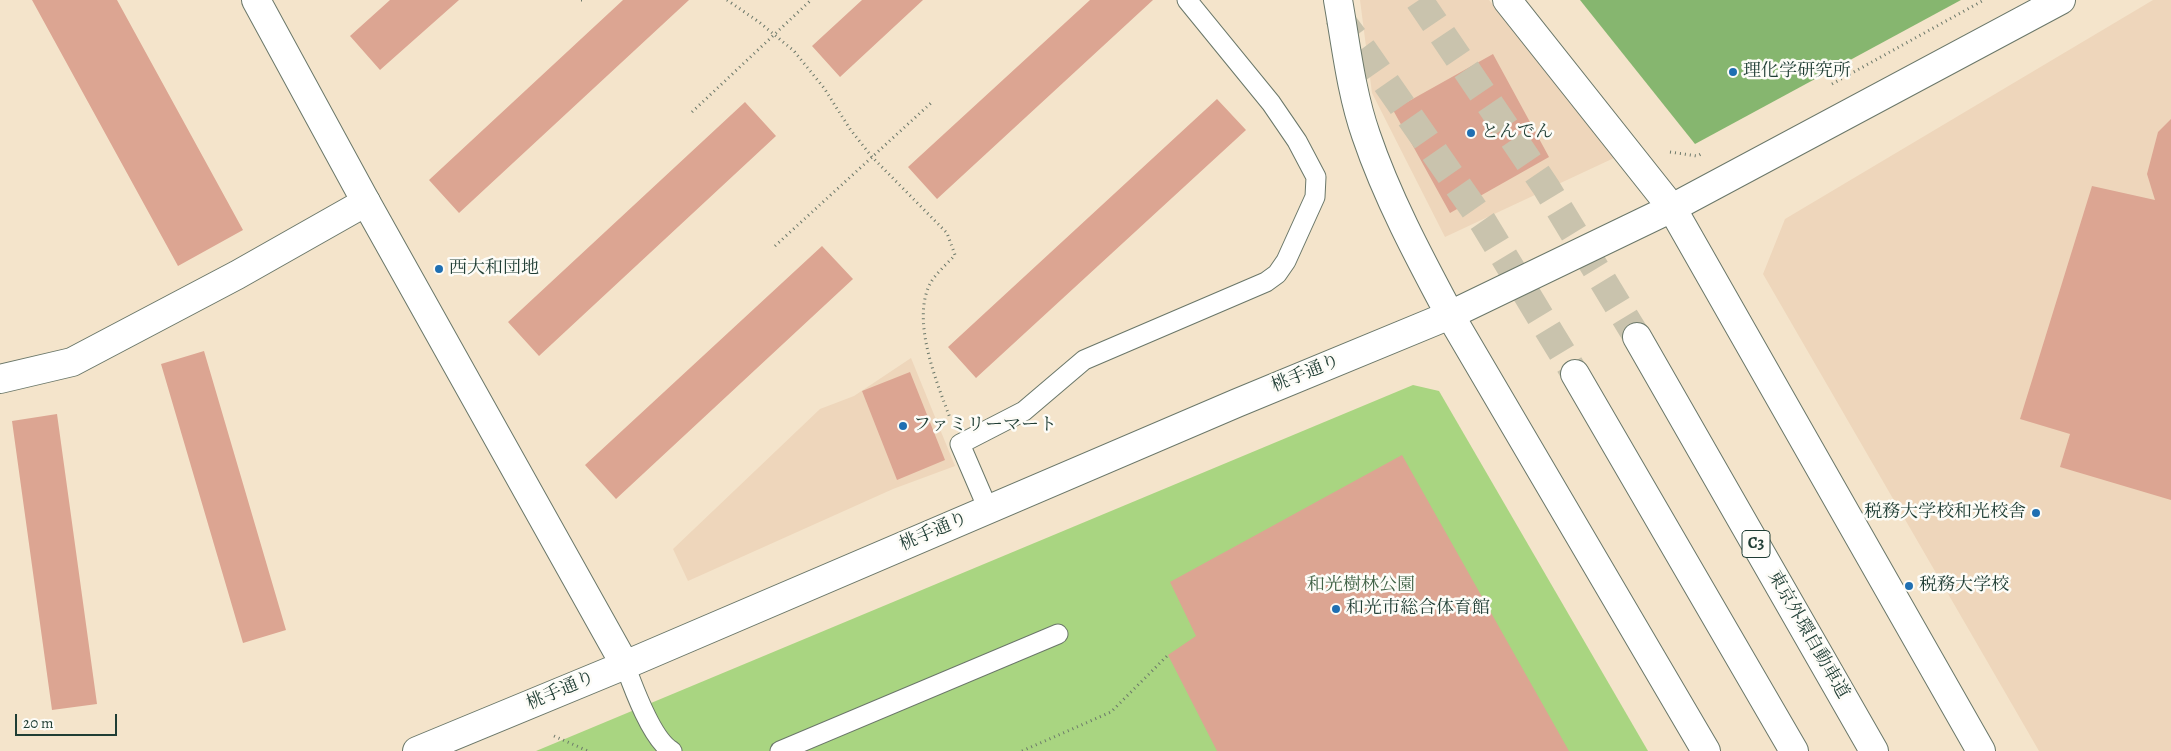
<!DOCTYPE html>
<html>
<head>
<meta charset="utf-8">
<style>
  body { margin:0 }
  #map { position:relative; width:2171px; height:751px; overflow:hidden; background:#f4e4cb; font-family:Alegreya,serif }
  canvas { display:block }
  .scale { position:absolute; left:15px; top:714px; width:102px; height:22px; box-sizing:border-box; border:2px solid #1f3d34; border-top:0; padding-left:6px; font-size:15px; line-height:18px; white-space:nowrap; color:#1f3d34; -webkit-text-stroke:4px #fdfcf7; paint-order:stroke }
</style>
</head>
<body>
<div id="map">
<canvas width="2171" height="751"></canvas>
<div class="scale">20 m</div>
</div>
<script>
const ctx = document.querySelector('canvas').getContext('2d');
ctx.lineJoin = 'round';
function fill(path, color) {
  ctx.fillStyle = color;
  ctx.fill(path, 'evenodd');
}
function stroke(path, color, width, dash) {
  ctx.strokeStyle = color;
  ctx.lineWidth = width;
  ctx.lineCap = dash ? 'butt' : 'round';
  ctx.setLineDash(dash || []);
  ctx.stroke(path);
}
function write(font, color, halo, rows, align = 'center') {
  ctx.font = font + ' Alegreya,"Noto Serif JP",serif';
  ctx.lineWidth = 5;
  ctx.setLineDash([]);
  ctx.textBaseline = 'middle';
  ctx.strokeStyle = halo;
  ctx.fillStyle = color;
  for (const [text, x, y, turn = 0] of rows) {
    ctx.save();
    ctx.translate(x, y);
    ctx.rotate((+turn || 0) * Math.PI / 180);
    ctx.textAlign = isNaN(turn) ? turn : align;
    if (halo) ctx.strokeText(text, 0, 0);
    ctx.fillText(text, 0, 0);
    ctx.restore();
  }
}
fill(new Path2D(`
  M1360 0H1489L1614 158 1445 237 1372 93Z
  M2153 0H2171V751H2039L1763 274 1785 219Z
  M911 358 955 466 893 489 688 581 673 549 820 409 854 396Z`), '#eed6bb');
fill(new Path2D(`
  M1413 385 1439 391 1648 751H536Z`), '#a9d581');
fill(new Path2D(`
  M1580 0H1961L1695 144Z`), '#86b66f');
fill(new Path2D(`
  M32 0H117L243 230 178 266Z
  M390 0H459L380 70 350 36Z
  M623 0H689L459 213 429 180Z
  M862 0H923L840 77 812 46Z
  M1090 0H1153L937 199 908 167Z
  M1493 54 1549 157 1450 213 1393 110Z
  M1217 99 1246 130 976 378 948 347Z
  M745 102 776 136 539 356 508 322Z
  M2171 119V500L2060 467 2070 434 2020 419 2092 186 2155 200 2147 174 2158 132Z
  M822 246 853 279 616 499 585 465Z
  M204 351 286 630 243 643 161 364Z
  M910 372 945 460 897 480 862 391Z
  M57 414 97 704 52 710 12 421Z
  M1402 455 1569 751H1217L1168 655 1196 636 1170 582Z`), '#dca592');
stroke(new Path2D(`
  M1419 0 1546 187 1637 337
  M1337 15 1364 51 1483 222 1575 374`), '#c9c3ad', 28, [28, 14]);
const lane = new Path2D(`
  M988 509 960 444 1024 411 1084 360 1266 282 1277 274 1286 261 1315 197 1316 177 1297 141 1271 103 1187 0
  M625 665C633 687 652 740 672 751
  M780 751 1058 634`);
const street = new Path2D(`
  M0 379 72 362 237 275 366 202`);
const secondary = new Path2D(`
  M256 0 366 202 625 665
  M1338 0C1346 45 1351 92 1366 135 1387 197 1419 257 1450 315L1706 751
  M1507 0 1672 208 1981 751
  M417 751 625 665 1237 403 1450 315 1672 208 2061 0`);
const highway = new Path2D(`
  M1637 337 1874 751
  M1575 374 1794 751`);
stroke(lane, '#6a7769', 21);
stroke(street, '#6a7769', 30);
stroke(secondary, '#6a7769', 30);
stroke(highway, '#6a7769', 30);
stroke(new Path2D(`
  M581 0H582
  M727 0 759 22 794 51 824 88 850 129 872 157 947 233 955 255C947 264 935 274 930 284 911 321 937 383 950 418
  M1832 84 1984 0
  M692 112 811 0
  M1670 152 1697 156 1701 154
  M775 246 931 103
  M554 736 588 751
  M1022 751 1111 712 1168 655`), '#6a7769', 3, [1, 4]);
stroke(lane, '#fff', 19);
stroke(street, '#fff', 28);
stroke(secondary, '#fff', 28);
stroke(highway, '#fff', 28);
for (const [x, y, r, color] of [
  [1733,72,5,"#1f6fb2"],
  [1471,133,5,"#1f6fb2"],
  [439,269,5,"#1f6fb2"],
  [903,426,5,"#1f6fb2"],
  [2036,513,5,"#1f6fb2"],
  [1909,586,5,"#1f6fb2"],
  [1336,609,5,"#1f6fb2"]
]) {
  const dot = new Path2D();
  dot.arc(x, y, r, 0, 2 * Math.PI);
  ctx.fillStyle = color;
  ctx.fill(dot);
  stroke(dot, '#fdfcf7', 2);
}
for (const [x, y, w] of [
  [1756,544,28]
]) {
  const box = new Path2D();
  box.roundRect(x - w / 2, y - 13.5, w, 27, 4);
  ctx.fillStyle = '#fdfcf7';
  ctx.fill(box);
  stroke(box, '#1f3d34', 1);
}
write('bold 16px', '#1f3d34', null, [
  ["C3",1756,544]
]);
write('18px', '#1f3d34', '#fdfcf7', [
  ["理化学研究所",1743,72],
  ["とんでん",1481,133],
  ["西大和団地",449,269],
  ["ファミリーマート",913,426],
  ["税務大学校和光校舎",2026,513,"right"],
  ["税務大学校",1919,586],
  ["和光市総合体育館",1346,609]
], 'left');
write('18px', '#1f3d34', '#fdfcf7', [
  ["桃手通り",1306,374,-22],
  ["桃手通り",934,532,-23],
  ["東京外環自動車道",1808,635,60],
  ["桃手通り",561,691,-23]
]);
write('18px', '#426347', '#fdfcf7', [
  ["和光樹林公園",1361,586]
]);
</script>
</body>
</html>
